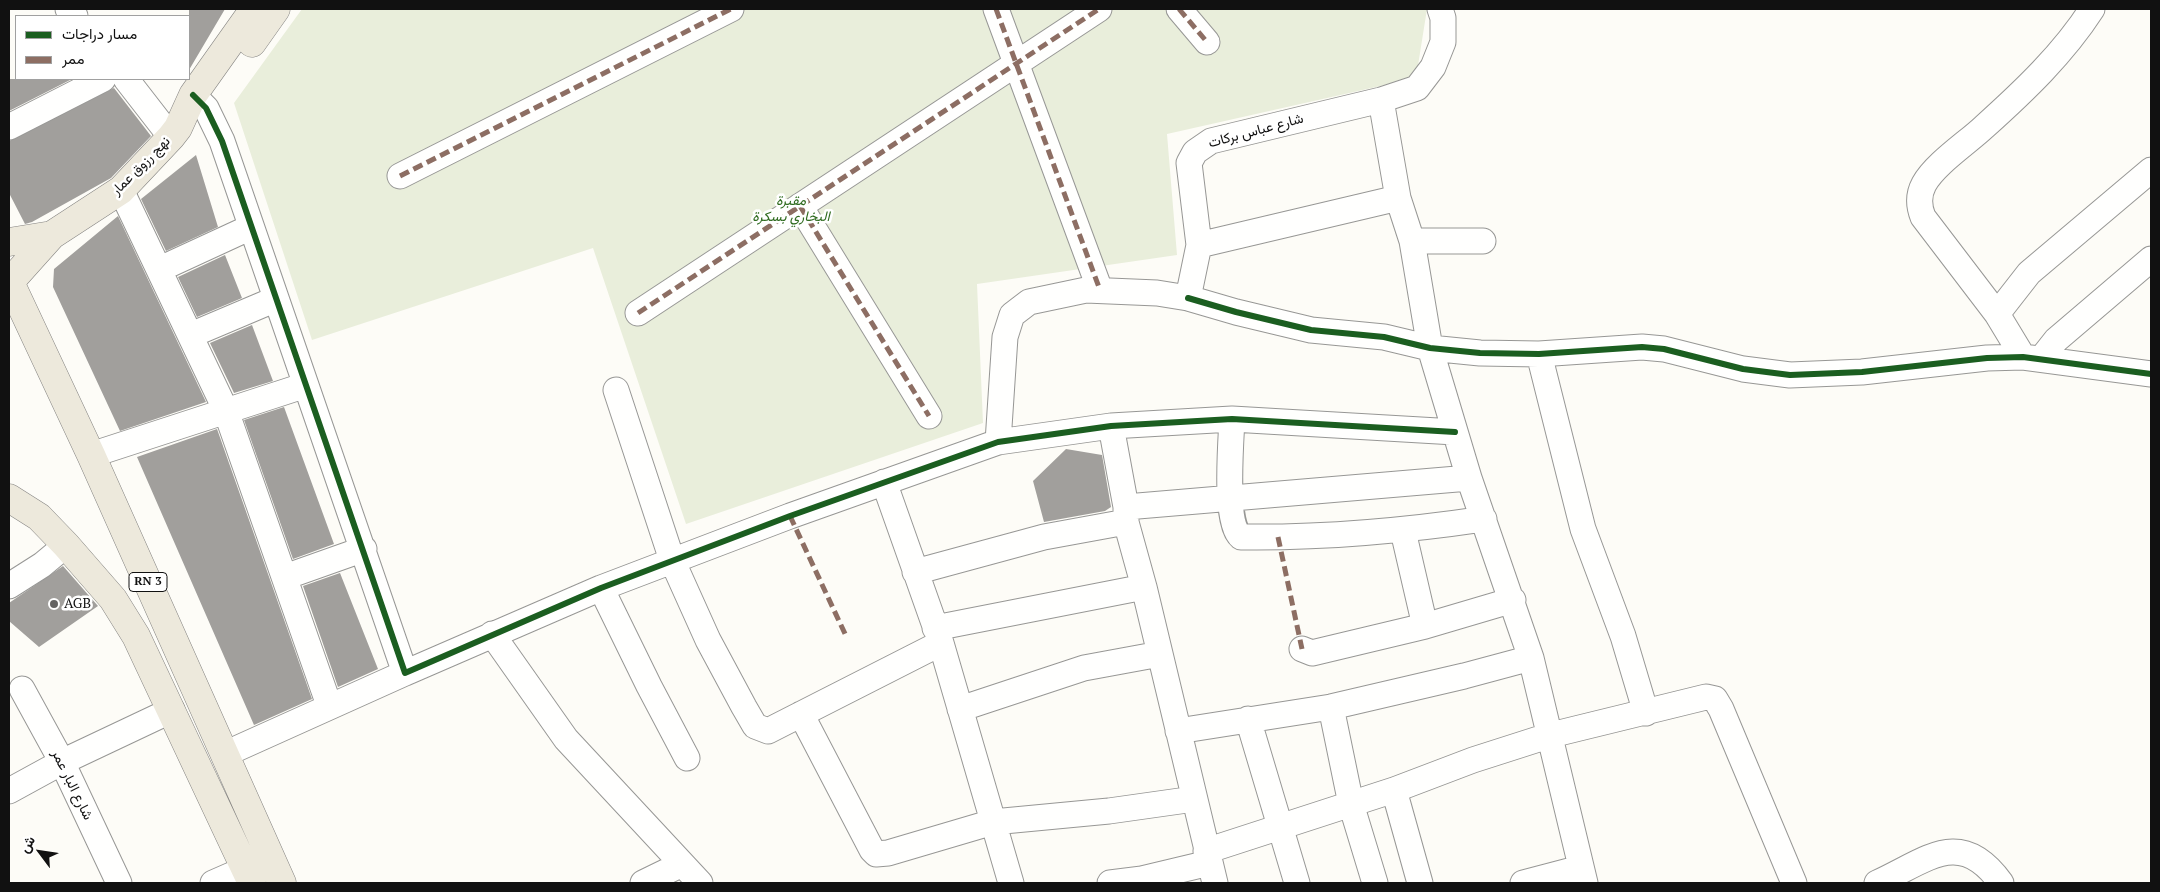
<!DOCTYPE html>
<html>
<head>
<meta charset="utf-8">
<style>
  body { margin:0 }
  #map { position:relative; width:2160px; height:892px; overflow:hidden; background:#fdfcf7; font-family:"PT Serif",Vazirmatn,serif }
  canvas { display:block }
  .frame { position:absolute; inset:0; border:10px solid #111; pointer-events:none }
  .legend { position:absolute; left:15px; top:15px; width:175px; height:65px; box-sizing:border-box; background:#fff; border:1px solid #a0a0a0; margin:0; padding:6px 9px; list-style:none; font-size:15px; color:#111 }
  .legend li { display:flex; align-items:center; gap:10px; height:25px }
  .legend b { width:25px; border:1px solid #a0a0a0 }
  .north { position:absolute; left:15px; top:827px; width:50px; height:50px; -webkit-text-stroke:4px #fff; paint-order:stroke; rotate:301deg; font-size:14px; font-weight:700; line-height:20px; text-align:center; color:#111 }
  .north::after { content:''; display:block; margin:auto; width:18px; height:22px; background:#111; clip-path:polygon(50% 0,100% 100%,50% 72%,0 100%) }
</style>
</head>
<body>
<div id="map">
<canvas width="2160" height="892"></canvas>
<div class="frame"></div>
<ul class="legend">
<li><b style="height:6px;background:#1b5e20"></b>مسار دراجات</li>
<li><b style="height:6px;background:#8d6e63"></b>ممر</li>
</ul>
<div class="north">ش</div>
</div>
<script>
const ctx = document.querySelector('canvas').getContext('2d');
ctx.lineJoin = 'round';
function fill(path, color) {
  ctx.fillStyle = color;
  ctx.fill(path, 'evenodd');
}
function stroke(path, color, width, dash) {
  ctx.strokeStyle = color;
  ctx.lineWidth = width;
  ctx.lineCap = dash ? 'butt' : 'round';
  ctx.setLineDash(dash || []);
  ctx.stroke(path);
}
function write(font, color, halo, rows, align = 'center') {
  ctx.font = font + ' "PT Serif",Vazirmatn,serif';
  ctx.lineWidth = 5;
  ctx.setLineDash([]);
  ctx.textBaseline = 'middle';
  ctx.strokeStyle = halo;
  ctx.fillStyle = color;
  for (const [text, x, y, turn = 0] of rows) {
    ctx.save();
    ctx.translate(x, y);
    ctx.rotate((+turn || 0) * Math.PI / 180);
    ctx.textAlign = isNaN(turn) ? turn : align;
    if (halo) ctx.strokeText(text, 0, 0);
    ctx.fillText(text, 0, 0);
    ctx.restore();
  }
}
fill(new Path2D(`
  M302 9H1427L1416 78 1167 134 1177 255 977 284 983 423 686 524 593 248 312 340 234 103Z`), '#e9eedb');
fill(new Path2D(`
  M189 9H225L189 70Z
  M9 79H72L9 111Z
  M114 88 151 136 111 178 32 222 25 224 9 193V141Z
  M196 155 218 227 166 251 141 199Z
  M118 216 206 402 120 431 53 287 54 269Z
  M225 255 242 298 197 317 178 277Z
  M252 325 273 381 234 393 210 343Z
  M284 407 334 544 293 559 244 420Z
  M217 429 312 699 254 725 137 457Z
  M1066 449 1102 455 1111 507 1105 511 1044 522 1033 481Z
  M63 566 98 606 39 647 9 621V603Z
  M340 573 378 669 338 687 303 586Z`), '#a19f9c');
const minor = new Path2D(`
  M68 9 75 16
  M996 9 1100 290
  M1179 9 1207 42
  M126 79 171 137
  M193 95 206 108 222 141 405 673 601 588 790 516 998 442 1111 426 1232 419 1455 432
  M1381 100 1398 198 1412 241 1430 348 1469 478 1531 658 1585 883
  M9 127 103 79
  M400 176 731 9
  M121 190 226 411 329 705
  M800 206 929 416
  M1412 241H1483
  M1199 245 1398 198
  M160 269 251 227
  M1188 298 1236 312 1311 330 1384 337 1430 348 1480 353 1539 354 1642 347 1664 349 1743 369 1790 375 1862 372 1987 358 2023 357 2151 374
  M638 313 1099 9
  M1997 314 2029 273 2151 170
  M191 335 276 299
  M1539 354 1583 529 1623 636 1646 713
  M2023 357 1997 314 1923 217C1919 207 1918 195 1924 184 1935 164 1967 143 1984 127 2024 91 2063 54 2092 9
  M2041 359 2056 340 2151 259
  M616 390 672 560 708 640 744 707 755 726 768 731 941 643 884 482
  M1232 419C1231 441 1224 524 1241 537 1323 538 1403 531 1484 519
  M1111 426 1126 507V522L1144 587 1215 883
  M998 442 1005 337 1012 315 1029 302 1086 290 1157 293 1188 298 1199 245 1189 163 1195 152 1211 141 1381 100 1417 88 1433 67 1443 42V18L1440 9
  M91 455 306 385
  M1126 507 1469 478
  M1403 531 1425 626 1513 600
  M915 572 1044 537 1126 522
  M285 577 364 549
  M9 586 42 565 66 545
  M601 588 649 686 687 758
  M935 628 1144 587
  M492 634 566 739 700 883
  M941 643 1011 883
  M1302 649 1312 653 1425 626
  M22 689 62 762 119 883
  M1331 707 1351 804 1375 883
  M960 709 1084 668 1160 654
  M801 714 872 850 876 854 888 853 993 822 1109 811 1194 799
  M1248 719 1297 883
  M1178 731 1331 707 1464 676 1531 658
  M225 754 405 673
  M1394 790 1420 883
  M9 791 62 762 172 710
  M1206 851 1394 790 1473 760 1551 735 1706 697 1715 699 1721 709 1794 883
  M213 883 245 869
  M643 883 682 864
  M1110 883 1142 879 1209 863
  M1523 883 1580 868
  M1877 883C1926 861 1960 826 2001 883`);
const major = new Path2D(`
  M252 43 276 9
  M9 242 52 235
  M9 280 91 455 282 883
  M9 283 52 235 121 190 171 137 178 128 193 95 254 9
  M9 498 39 517 66 545 113 599 136 636 252 883`);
stroke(minor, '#979795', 27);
stroke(major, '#858482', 29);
stroke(minor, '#fffffe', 25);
stroke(major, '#ede9dc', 28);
stroke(new Path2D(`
  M996 9 1100 290
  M1179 9 1207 42
  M400 176 731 9
  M800 206 929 416
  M638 313 1099 9
  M790 516 847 638
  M1278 537 1302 649`), '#8d6e63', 5, [10, 5]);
stroke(new Path2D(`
  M193 95 206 108 222 141 405 673 601 588 790 516 998 442 1111 426 1232 419 1455 432
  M1188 298 1236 312 1311 330 1384 337 1430 348 1480 353 1539 354 1642 347 1664 349 1743 369 1790 375 1862 372 1987 358 2023 357 2151 374`), '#1b5e20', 6);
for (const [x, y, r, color] of [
  [54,604,5,"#646362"]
]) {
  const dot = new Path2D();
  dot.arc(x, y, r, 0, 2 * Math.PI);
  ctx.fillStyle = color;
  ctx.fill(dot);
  stroke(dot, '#fff', 2);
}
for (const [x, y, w] of [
  [148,582,38]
]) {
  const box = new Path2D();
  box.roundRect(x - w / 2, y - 9.5, w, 19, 4);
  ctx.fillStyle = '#fff';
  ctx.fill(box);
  stroke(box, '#111', 1);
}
write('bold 12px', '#111', null, [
  ["RN 3",148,582]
]);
write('14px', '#111', '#fff', [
  ["شارع عباس بركات",1256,131,-15],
  ["نهج رزوق عمار",141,166,-45],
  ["شارع البار عمر",72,785,64]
]);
write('italic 14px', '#2f6b1f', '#fff', [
  ["مقبرة",791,201],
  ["البخاري بسكرة",791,217]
]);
write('14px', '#111', '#fff', [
  ["AGB",64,604]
], 'left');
</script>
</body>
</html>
